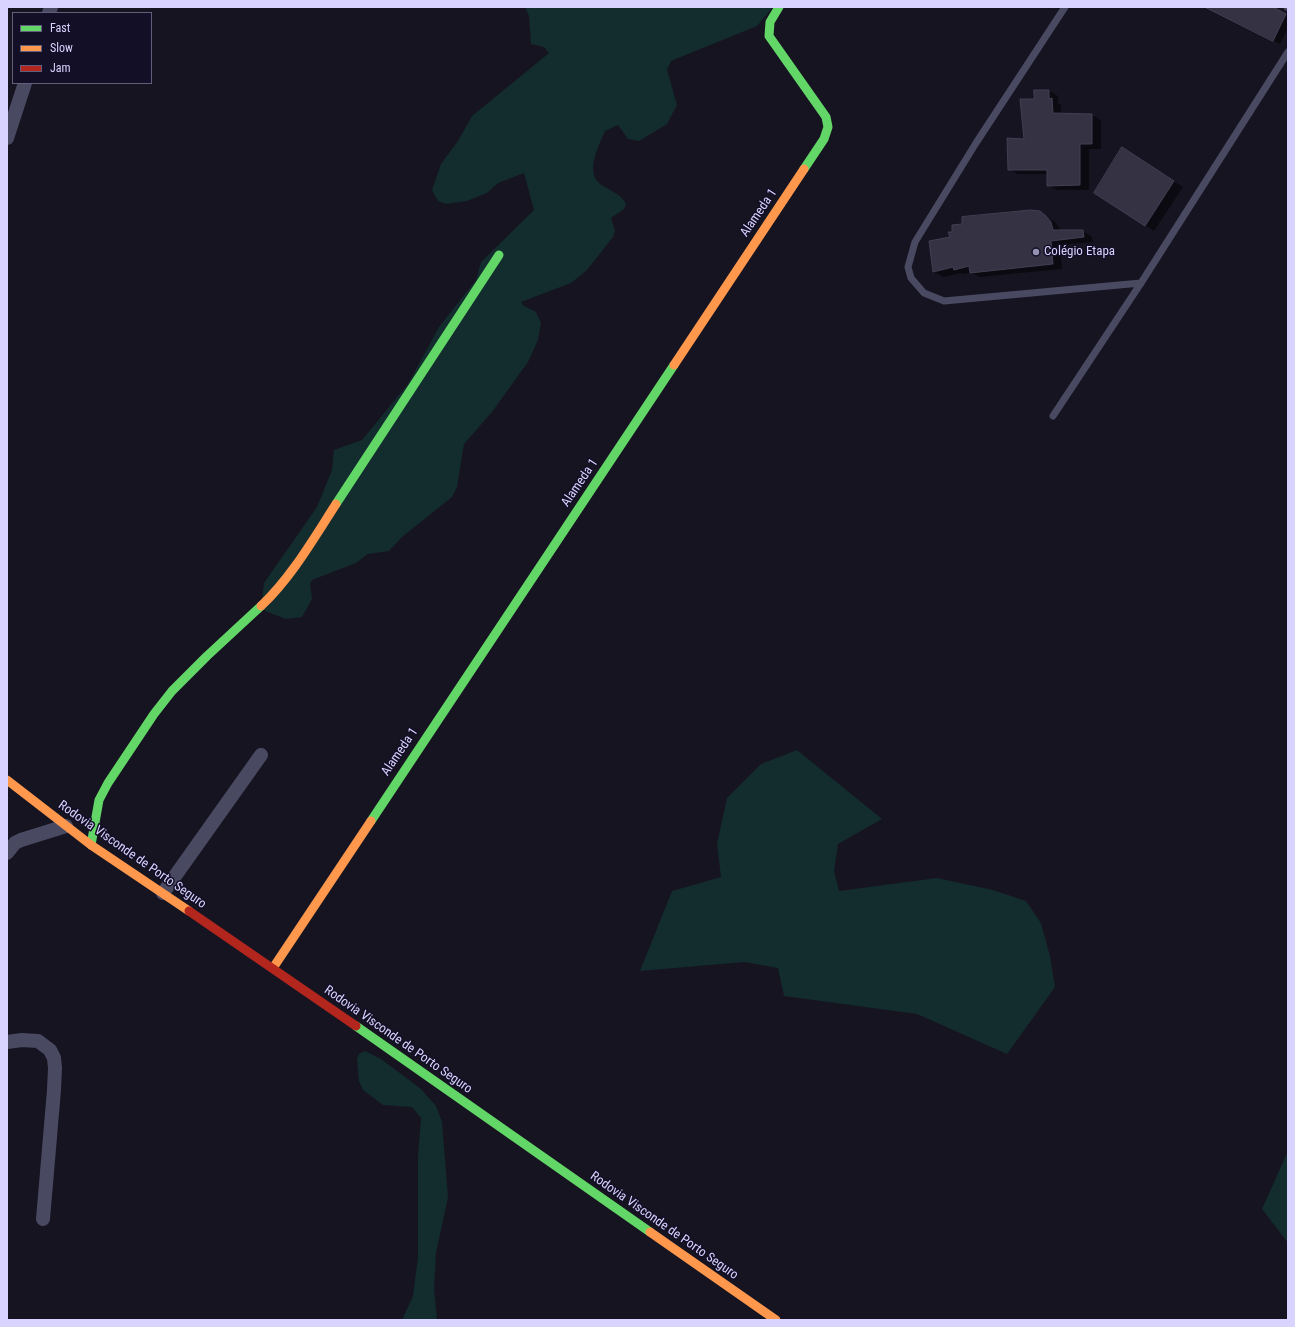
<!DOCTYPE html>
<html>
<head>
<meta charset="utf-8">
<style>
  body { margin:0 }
  #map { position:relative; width:1295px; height:1327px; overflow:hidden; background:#161421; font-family:"Roboto Condensed",sans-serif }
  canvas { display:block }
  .frame { position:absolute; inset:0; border:8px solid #d9d4ff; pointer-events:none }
  .legend { position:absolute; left:12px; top:12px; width:140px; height:72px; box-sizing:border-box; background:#130f26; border:1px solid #625e7d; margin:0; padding:5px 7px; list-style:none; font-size:12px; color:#d9d4ff }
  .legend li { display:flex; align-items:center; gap:8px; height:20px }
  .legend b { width:20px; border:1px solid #625e7d }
</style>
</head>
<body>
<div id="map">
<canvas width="1295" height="1327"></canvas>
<div class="frame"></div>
<ul class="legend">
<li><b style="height:5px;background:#63d668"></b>Fast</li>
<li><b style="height:5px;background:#ff974d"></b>Slow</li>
<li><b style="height:5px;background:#b3261e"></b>Jam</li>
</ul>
</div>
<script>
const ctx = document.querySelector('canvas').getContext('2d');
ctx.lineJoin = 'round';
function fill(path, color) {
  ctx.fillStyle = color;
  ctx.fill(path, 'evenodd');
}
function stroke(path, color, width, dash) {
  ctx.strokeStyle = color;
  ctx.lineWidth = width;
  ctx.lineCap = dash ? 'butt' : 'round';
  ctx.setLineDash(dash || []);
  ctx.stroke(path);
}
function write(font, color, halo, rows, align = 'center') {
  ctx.font = font + ' "Roboto Condensed",sans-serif';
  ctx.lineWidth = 3;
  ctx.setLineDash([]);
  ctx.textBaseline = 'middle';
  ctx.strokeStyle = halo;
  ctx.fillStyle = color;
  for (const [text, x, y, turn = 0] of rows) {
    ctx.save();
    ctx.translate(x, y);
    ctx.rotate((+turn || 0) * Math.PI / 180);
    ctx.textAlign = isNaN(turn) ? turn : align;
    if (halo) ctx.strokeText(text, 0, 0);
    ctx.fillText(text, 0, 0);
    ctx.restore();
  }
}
fill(new Path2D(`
  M525 7H773L757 26 671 61 667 70 677 105 667 124 639 141 628 139 618 125 605 131C598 148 582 176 605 187 615 193 620 194 626 204L624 209 611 218 615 231 613 237 587 270 571 283 521 302 524 306 536 312 541 323 538 340 528 362 492 412 464 444 457 487 452 497 402 537 389 551 368 554 356 563 312 580 310 584 312 599 302 617 286 619 265 611 262 600 264 583 317 507 332 470 334 450 362 440 408 384 439 327 476 280 481 262 534 210 524 173 498 183 487 193 467 201 446 204 438 201 432 190 441 164 458 141 472 116 549 53 544 47 531 44 529 16Z
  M797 750 882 819 838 844 834 871 839 891 937 878 993 890 1026 901 1041 923 1050 956 1055 987 1007 1054 917 1014 784 996 778 968 744 962 640 971 672 891 721 877 717 844 727 798 761 764Z
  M365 1051 381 1059 421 1089 436 1106 442 1122 448 1197 436 1253 434 1288 437 1320H402L413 1296 418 1257V1156L421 1118 412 1107 383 1105 363 1090 359 1081 357 1059 359 1054Z
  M1288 1151V1243L1262 1209Z`), '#132c2d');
fill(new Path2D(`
  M1207 7H1271L1288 16V28L1280 44Z
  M1049 91 1058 96V103L1061 105V114L1092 115 1101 120V149H1089V190H1057L1048 185V174H1018L1009 169 1025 140 1035 100Z
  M1131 154 1183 187 1154 231 1095 193Z
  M1040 212 1055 222 1061 231H1083L1092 237 1093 242 1060 245 1062 269 980 277 972 273 964 274 961 273 944 277 934 272 951 238Z`), '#0007');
const building = new Path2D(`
  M1205 7H1273L1286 14 1273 41Z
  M1034 90H1049V99L1052 98 1053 113 1092 114V144H1080V185L1047 186V170H1008L1007 138 1024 139 1020 99H1034Z
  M1122 147 1174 181 1145 226 1094 193Z
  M1031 210 1040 211 1046 216 1051 222 1053 230H1083L1084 237 1051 241 1053 264 970 273 969 266 954 270 953 267 933 272 929 241 950 237 948 232H952V225L962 224V217Z`);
fill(building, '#343243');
stroke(building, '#433f54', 1);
stroke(new Path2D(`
  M1065 7 976 143 915 242 908 267 911 278 924 293 944 301 1141 283
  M1287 7H1288
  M1053 416 1141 283 1288 52`), '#4a4962', 7);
stroke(new Path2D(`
  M49 13 51 7
  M7 138 25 83
  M7 853 15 843 21 840 66 826
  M163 893 261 755
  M7 1042 22 1040 38 1041 50 1050 54 1058 55 1068 54 1090 43 1219`), '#4a4962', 14);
stroke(new Path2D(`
  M779 7 770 22 769 36 826 117 828 127 824 139 804 169
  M336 504 499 255
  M371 821 674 365
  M91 845 99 800 108 783 154 714 172 691 207 656 261 606
  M356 1026 650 1232`), '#63d668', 9);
stroke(new Path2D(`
  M674 365 804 169
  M261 606C291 578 314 538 336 504
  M7 780 91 845 189 911
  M273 968 371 821
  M650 1232 776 1320`), '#ff974d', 9);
stroke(new Path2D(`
  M189 911 356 1026`), '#b3261e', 9);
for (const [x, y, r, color] of [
  [1036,252,4,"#9591b1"]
]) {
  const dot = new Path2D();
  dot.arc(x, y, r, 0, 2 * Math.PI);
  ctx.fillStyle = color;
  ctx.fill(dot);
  stroke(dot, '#130f26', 1.5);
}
write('13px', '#d9d4ff', '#130f26', [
  ["Alameda 1",759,213,-56],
  ["Alameda 1",580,483,-56],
  ["Alameda 1",400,752,-56],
  ["Rodovia Visconde de Porto Seguro",132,855,35],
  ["Rodovia Visconde de Porto Seguro",398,1040,35],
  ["Rodovia Visconde de Porto Seguro",664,1226,35]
]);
write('13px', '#d9d4ff', '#130f26', [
  ["Colégio Etapa",1044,252]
], 'left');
</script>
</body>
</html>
